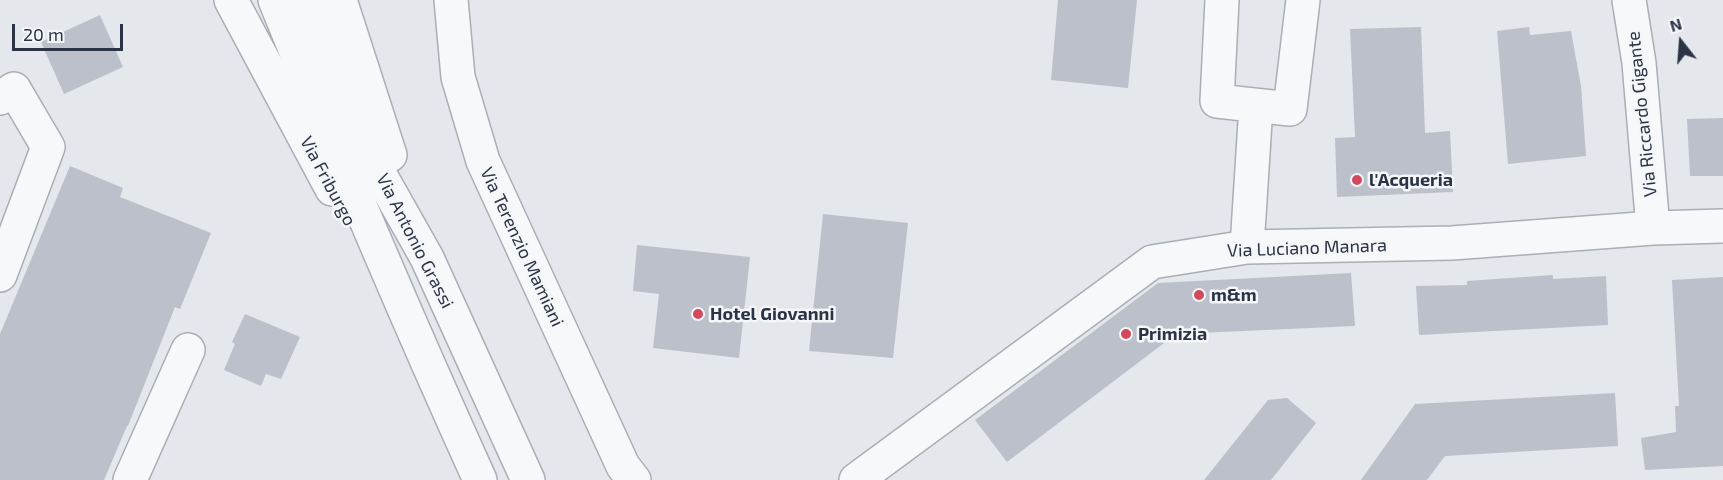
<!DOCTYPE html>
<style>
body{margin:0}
#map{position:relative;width:1723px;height:480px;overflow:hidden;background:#e4e7ec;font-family:"Exo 2",sans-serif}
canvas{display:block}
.north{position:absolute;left:1651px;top:12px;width:60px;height:60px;-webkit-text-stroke:4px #f4f6f9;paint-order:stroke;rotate:343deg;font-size:16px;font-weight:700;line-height:24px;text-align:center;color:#2b3445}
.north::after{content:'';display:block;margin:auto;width:21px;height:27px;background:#2b3445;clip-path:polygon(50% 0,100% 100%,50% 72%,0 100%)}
.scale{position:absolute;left:12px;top:24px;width:111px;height:27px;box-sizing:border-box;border:3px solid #2b3445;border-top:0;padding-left:8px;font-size:18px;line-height:21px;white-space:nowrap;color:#2b3445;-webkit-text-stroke:4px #f4f6f9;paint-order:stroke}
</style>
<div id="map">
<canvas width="1723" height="480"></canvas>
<div class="north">N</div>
<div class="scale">20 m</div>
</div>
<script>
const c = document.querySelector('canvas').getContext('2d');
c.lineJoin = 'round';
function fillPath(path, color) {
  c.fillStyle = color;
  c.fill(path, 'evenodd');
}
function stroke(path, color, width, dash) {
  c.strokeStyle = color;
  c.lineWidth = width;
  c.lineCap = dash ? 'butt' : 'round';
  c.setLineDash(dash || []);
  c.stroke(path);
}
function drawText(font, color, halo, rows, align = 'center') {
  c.font = font + ' "Exo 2",sans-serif';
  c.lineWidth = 5;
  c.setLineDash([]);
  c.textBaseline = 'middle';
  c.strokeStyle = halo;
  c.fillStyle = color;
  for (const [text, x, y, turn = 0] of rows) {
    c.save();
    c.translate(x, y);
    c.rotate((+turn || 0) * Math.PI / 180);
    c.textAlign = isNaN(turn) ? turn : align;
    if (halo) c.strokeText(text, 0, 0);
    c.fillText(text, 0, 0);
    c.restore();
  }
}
const building = new Path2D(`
 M1058 0H1137L1128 88 1051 80Z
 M100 15 123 67 64 94 41 42Z
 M1421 27 1425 133 1450 131 1453 192 1337 197 1335 138 1355 137 1350 29Z
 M1529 27 1530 35 1571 31 1581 86 1586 156 1508 164 1497 31Z
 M1723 118V176H1690L1687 119Z
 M70 166 123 188 120 197 211 233 180 309 175 307 128 426H127L104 480H0V334Z
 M823 214 908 223 893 358 809 351Z
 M637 245 750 257 739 358 653 348 659 294 633 291Z
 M1351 273 1355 326 1176 334 1007 462 975 420 1158 283Z
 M1553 275V279L1606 276 1608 325 1419 335 1416 286 1467 285V281Z
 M1723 277V466L1645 470 1641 438 1676 432 1675 406H1679L1672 280Z
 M245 314 300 337 281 379 266 374 261 386 224 370 235 344 232 342Z
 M1615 393 1618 446 1445 456 1427 480H1361L1415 404Z
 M1287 398 1316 423 1271 480H1204L1268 400Z`);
const minor = new Path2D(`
 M231 0 332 189
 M275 0C340 161 408 321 480 480
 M306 0 340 91 374 164 427 258 528 480
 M340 0 390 155
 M451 0 458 77 483 161 623 466 634 480
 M1222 0 1217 101 1290 109 1303 0
 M1629 0 1639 63 1653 228
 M0 98 14 89 48 147 0 275
 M1247 247 1256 106
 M130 480 188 350
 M856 480 1152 262 1247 247 1452 243 1653 228 1723 226`);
const markers = [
 [1357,180,6,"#d1495b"],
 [1199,295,6,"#d1495b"],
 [698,314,6,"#d1495b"],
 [1126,334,6,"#d1495b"]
];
const streetNames = [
 ["Via Riccardo Gigante",1642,114,-96],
 ["Via Friburgo",328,181,62],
 ["Via Antonio Grassi",415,241,63],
 ["Via Terenzio Mamiani",522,247,65],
 ["Via Luciano Manara",1307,248,-2]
];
const poiNames = [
 ["l'Acqueria",1369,180],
 ["m&m",1211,295],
 ["Hotel Giovanni",710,314],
 ["Primizia",1138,334]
];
fillPath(building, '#bbc0ca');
stroke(minor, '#a9aeb7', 36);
stroke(minor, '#f7f8fa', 33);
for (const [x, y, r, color] of markers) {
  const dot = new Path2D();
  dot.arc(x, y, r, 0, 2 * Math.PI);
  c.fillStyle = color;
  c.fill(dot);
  stroke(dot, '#f4f6f9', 2);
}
drawText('18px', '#2b3445', '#f4f6f9', streetNames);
drawText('bold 18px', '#2b3445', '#f4f6f9', poiNames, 'left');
</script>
